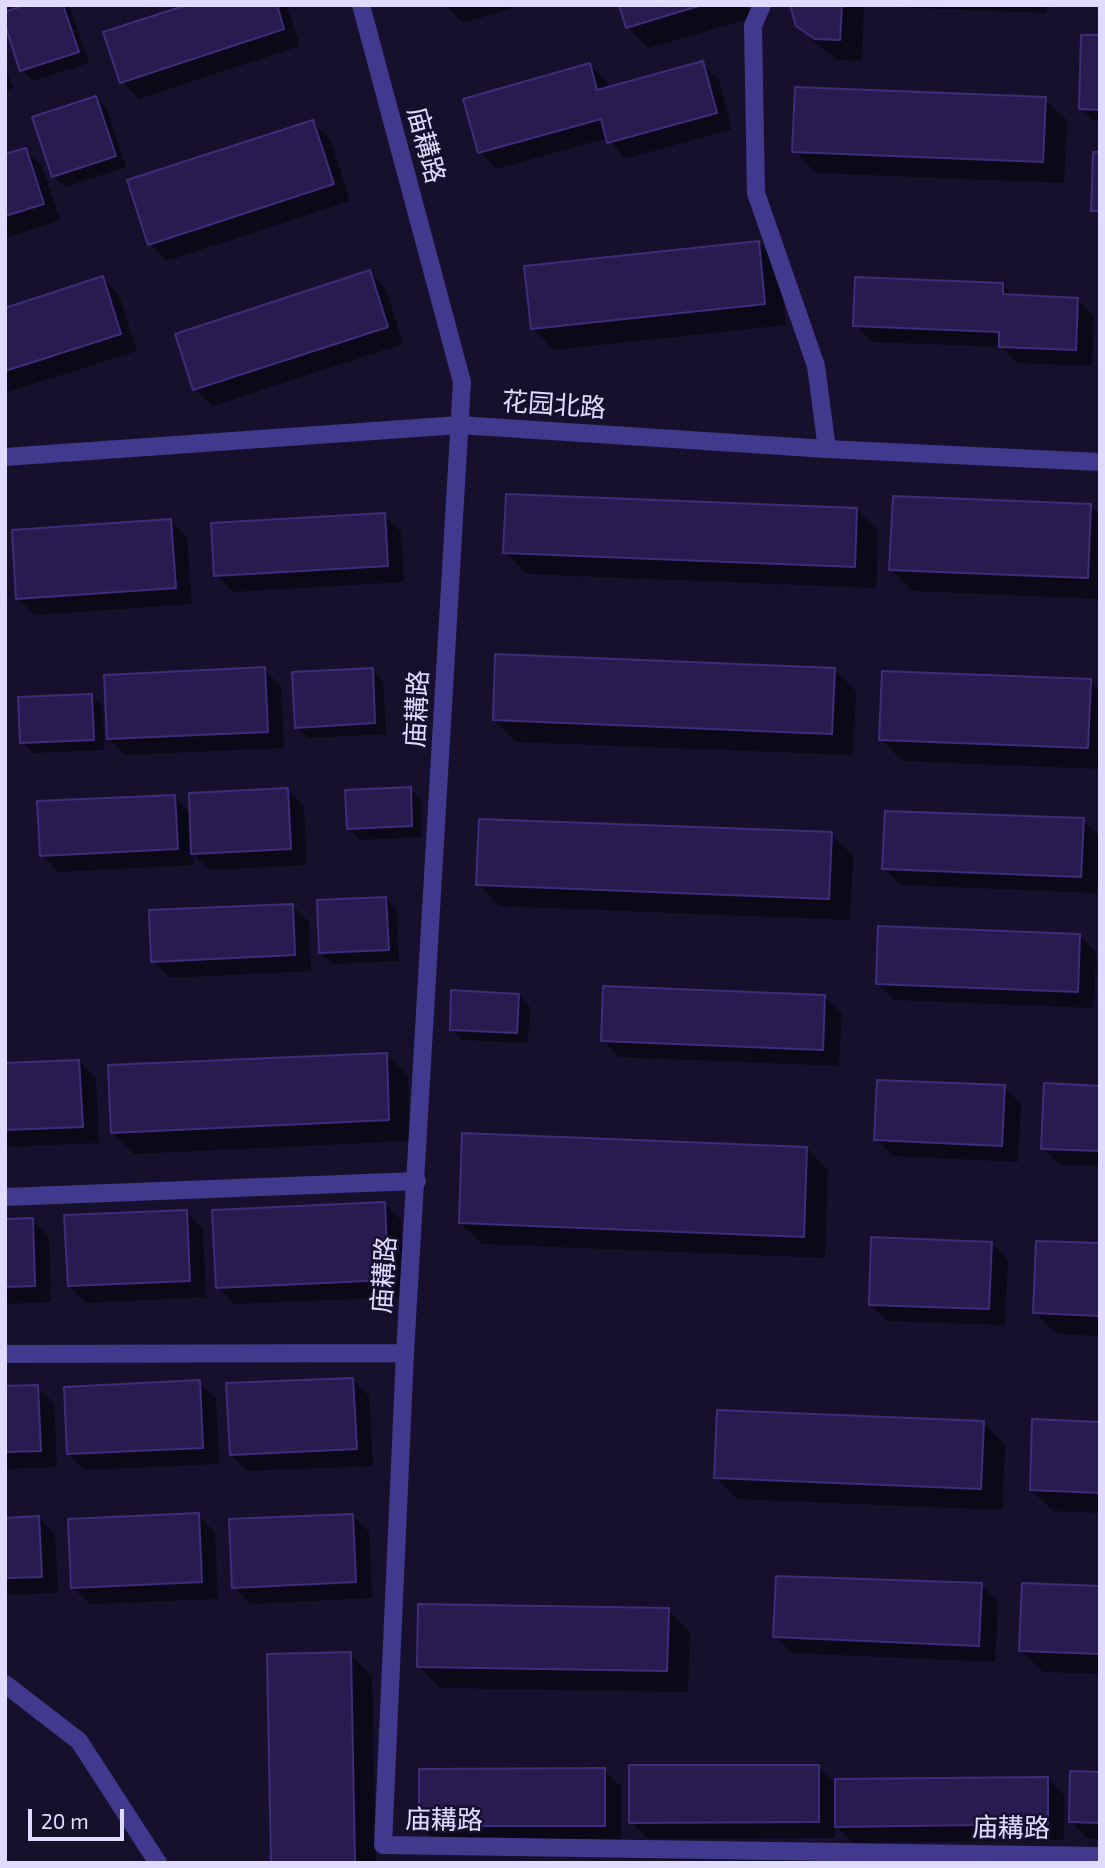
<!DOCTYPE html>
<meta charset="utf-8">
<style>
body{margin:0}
#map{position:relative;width:1105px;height:1868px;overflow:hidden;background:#16102d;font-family:"Exo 2",sans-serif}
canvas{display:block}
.frame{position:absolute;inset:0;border:7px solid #e1dbff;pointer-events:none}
.scale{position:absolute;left:28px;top:1809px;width:96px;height:32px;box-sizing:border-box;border:4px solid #e1dbff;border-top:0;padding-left:9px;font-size:21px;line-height:24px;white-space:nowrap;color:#e1dbff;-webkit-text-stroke:5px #16102d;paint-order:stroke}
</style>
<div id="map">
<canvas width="1105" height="1868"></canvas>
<div class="frame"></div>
<div class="scale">20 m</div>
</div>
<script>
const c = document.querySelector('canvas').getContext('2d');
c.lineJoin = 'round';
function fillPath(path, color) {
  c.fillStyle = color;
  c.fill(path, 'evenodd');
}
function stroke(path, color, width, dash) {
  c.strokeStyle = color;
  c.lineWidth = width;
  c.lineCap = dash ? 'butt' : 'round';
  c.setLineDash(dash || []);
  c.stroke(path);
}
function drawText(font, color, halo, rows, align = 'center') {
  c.font = font + ' "Exo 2","Noto Sans SC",sans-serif';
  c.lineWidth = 5;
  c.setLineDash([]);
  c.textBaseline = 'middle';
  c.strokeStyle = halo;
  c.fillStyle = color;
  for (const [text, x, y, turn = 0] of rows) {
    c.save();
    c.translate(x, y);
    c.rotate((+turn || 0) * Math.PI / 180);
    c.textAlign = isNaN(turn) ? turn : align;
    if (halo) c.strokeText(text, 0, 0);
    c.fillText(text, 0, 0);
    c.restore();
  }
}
const shadow = new Path2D(`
 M31 5H69L89 63 33 81 22 70Z
 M193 5H287L300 46 139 99 122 82Z
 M445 5H522L463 23Z
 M621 5H747L751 18 649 48 627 27Z
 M792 5H1047V13L864 6 862 61 838 60 820 47 797 25Z
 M1100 37V120H1092L1081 108Z
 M702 63 719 80 732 129 625 159 608 138 496 169 480 152 590 65 607 82 608 89Z
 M5 64 13 88 5 91Z
 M96 98 107 109 126 167 65 187 53 176Z
 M1045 99 1067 120 1064 183 816 173 794 151Z
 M313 122 330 139 350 201 166 261 150 244Z
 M25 150 42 166 60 220 5 238V156Z
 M759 243 780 265 786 325 554 350 533 328Z
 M369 272 386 289 403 344 212 406 195 389 177 335Z
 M102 278 119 295 137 351 5 393V310Z
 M1003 285 1015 297 1077 299 1094 316 1092 366 1017 363 1001 347 872 342 855 325Z
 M1091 506 1100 515V599L913 591 891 570Z
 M857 509 878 531 876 588 527 574 505 552Z
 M384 515 401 532 404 582 233 592 216 575Z
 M170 520 187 537 192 604 35 615 18 599Z
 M264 669 281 686 284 748 125 755 108 738Z
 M372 669 383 681 386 734 308 738 296 727Z
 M834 669 856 691 853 755 516 742 494 720Z
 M1090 681 1100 690V769L902 761 881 739Z
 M92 695 103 707 104 750 33 753 22 742Z
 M287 789 304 806 307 865 210 870 193 854 194 865 58 872 41 855 175 797 191 814Z
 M410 789 421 800 422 837 360 840 349 828Z
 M1083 820 1100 837 1097 893 901 885 884 869Z
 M831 834 853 856 850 920 499 906 478 884Z
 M386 899 397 910 399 961 332 964 321 953Z
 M292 905 309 922 311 971 170 978 153 961Z
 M1079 935 1096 952 1094 1008 894 1000 877 983Z
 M519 995 530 1007 528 1043 463 1040 451 1029Z
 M825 997 842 1014 839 1066 619 1057 603 1040Z
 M386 1054 408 1076 410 1141 134 1154 112 1132Z
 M79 1061 96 1078 99 1143 5 1147V1065Z
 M1004 1087 1021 1104 1018 1162 893 1156 876 1139Z
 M1100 1087V1166L1060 1165 1043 1148Z
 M807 1148 828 1170 825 1258 482 1244 460 1223Z
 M384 1204 401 1220 404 1297 234 1304 218 1287Z
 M186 1212 203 1229 206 1297 86 1303 69 1286Z
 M32 1220 49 1237 51 1302 5 1304V1221Z
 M991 1243 1008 1260 1005 1325 887 1321 871 1304Z
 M1100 1245V1336L1057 1334 1035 1313Z
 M353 1380 369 1396 373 1466 248 1471 231 1455Z
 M199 1382 216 1399 219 1464 85 1470 68 1454Z
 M37 1387 54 1403 57 1467 5 1469V1388Z
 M983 1423 1005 1444 1002 1510 737 1499 716 1477Z
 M1100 1424V1513L1053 1511 1031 1490Z
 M198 1515 215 1532 218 1599 90 1604 73 1588Z
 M353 1516 369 1532 372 1598 251 1604 234 1587Z
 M38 1518 55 1534 58 1593 5 1595V1519Z
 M981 1585 998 1602 995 1662 792 1653 775 1636Z
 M1100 1588V1674L1043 1672 1021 1650Z
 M668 1610 690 1632 688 1692 440 1688 419 1666Z
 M350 1654 372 1676 376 1863H273Z
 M818 1766 836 1785 1047 1778 1064 1795V1840L853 1843 835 1825V1838L648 1839 631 1822Z
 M604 1770 621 1787V1842H437L420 1826Z
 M1100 1774V1839H1088L1071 1822Z`);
const building = new Path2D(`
 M25 5H63L79 52 20 71 5 25V12Z
 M187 5H277L284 29 120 83 103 32Z
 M619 5H702L626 28Z
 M790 5H842L840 40 815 39 796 26Z
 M1081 35H1100V110L1079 109Z
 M703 61 717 113 607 143 601 119 478 153 463 99 590 63 597 90Z
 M795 87 1046 97 1043 162 792 152Z
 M96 96 116 156 52 177 32 117Z
 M313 120 334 184 148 245 127 180Z
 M26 148 44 204 5 216V154Z
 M1093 152H1100V211H1091Z
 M759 241 765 304 531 329 524 266Z
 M370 270 388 327 193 390 175 334Z
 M103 276 121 334 5 371V308Z
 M855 277 1003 283V294L1078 298 1076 350 999 347V332L853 326Z
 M506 494 857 508 855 567 503 553Z
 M893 496 1091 504 1088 578 889 570Z
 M385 513 388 566 214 576 211 523Z
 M171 519 176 588 16 599 12 530Z
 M495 654 835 668 832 734 493 720Z
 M265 667 268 732 107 739 104 675Z
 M373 668 375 723 295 728 292 672Z
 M882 671 1091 679 1088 748 879 740Z
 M92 694 94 740 20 743 18 697Z
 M411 787 412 826 347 829 345 790Z
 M288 788 291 849 191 854 189 793Z
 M175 795 178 849 40 856 37 801Z
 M885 811 1084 818 1081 877 882 869Z
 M479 819 832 832 829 899 476 885Z
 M386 897 389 950 319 953 317 900Z
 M293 904 295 955 151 962 149 910Z
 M878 926 1080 934 1078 992 876 984Z
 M603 986 825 995 823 1050 601 1041Z
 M451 990 519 994 517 1033 450 1030Z
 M387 1053 389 1120 111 1133 108 1065Z
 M79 1060 83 1127 5 1130V1063Z
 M877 1080 1005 1085 1002 1146 874 1140Z
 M1044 1083 1100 1086V1151L1041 1149Z
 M462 1133 807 1147 804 1237 459 1223Z
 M385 1202 388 1280 216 1288 212 1210Z
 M187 1210 190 1281 68 1286 64 1215Z
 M33 1218 35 1286 5 1287V1219Z
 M871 1237 992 1242 989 1309 869 1305Z
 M1036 1241 1100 1243V1316L1033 1313Z
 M353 1378 357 1449 230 1455 226 1383Z
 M200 1380 203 1448 67 1454 64 1387Z
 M38 1385 41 1451 5 1452V1386Z
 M717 1410 984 1421 981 1489 714 1478Z
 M1032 1419 1100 1422V1493L1030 1490Z
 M199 1513 202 1582 71 1588 68 1519Z
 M353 1514 356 1582 232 1588 229 1519Z
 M39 1516 42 1577 5 1578V1518Z
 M776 1576 982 1583 979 1646 773 1637Z
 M1022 1583 1100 1586V1654L1019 1651Z
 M418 1604 669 1608 667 1671 417 1667Z
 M351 1652 355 1863H271L267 1654Z
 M629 1765H819V1822L629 1823Z
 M605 1768V1826H419V1769Z
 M1070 1771 1100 1772V1823L1069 1822Z
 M1048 1777V1824L835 1827V1779Z`);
const minor = new Path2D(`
 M361 5 462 382 405 1353 383 1845 1100 1856
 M762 5 753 26 756 193 816 366 827 449
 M5 457 459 425 827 449 1100 462
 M5 1197 417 1181
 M5 1354 405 1353
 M5 1684 79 1741 158 1863`);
const streetNames = [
 ["庙耩路",426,145,75],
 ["花园北路",554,405,4],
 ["庙耩路",417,709,-87],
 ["庙耩路",384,1275,-86],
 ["庙耩路",444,1820,1],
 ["庙耩路",1011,1828,1]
];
fillPath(shadow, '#0007');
fillPath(building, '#281b4f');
stroke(building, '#402c7c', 2);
stroke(minor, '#40398e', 18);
drawText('26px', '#e1dbff', '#16102d', streetNames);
</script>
